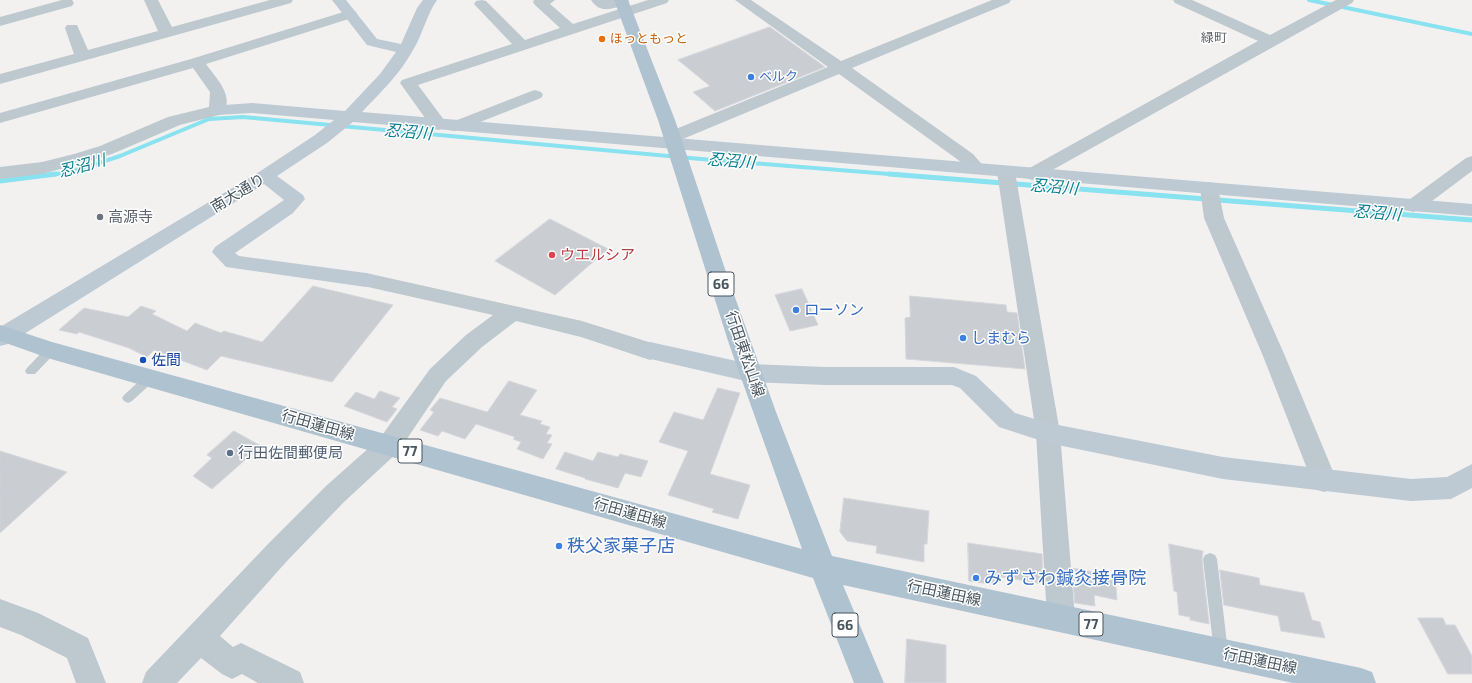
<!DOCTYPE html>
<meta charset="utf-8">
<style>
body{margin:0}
canvas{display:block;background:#f3f0f0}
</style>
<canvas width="1472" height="683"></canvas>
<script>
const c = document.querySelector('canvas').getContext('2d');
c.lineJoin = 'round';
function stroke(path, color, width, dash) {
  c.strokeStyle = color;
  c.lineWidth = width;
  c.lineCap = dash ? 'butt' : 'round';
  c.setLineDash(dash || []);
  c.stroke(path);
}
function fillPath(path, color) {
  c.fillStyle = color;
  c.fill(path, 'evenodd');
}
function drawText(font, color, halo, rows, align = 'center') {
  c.font = font + ' "Exo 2","Noto Sans JP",sans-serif';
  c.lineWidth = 3;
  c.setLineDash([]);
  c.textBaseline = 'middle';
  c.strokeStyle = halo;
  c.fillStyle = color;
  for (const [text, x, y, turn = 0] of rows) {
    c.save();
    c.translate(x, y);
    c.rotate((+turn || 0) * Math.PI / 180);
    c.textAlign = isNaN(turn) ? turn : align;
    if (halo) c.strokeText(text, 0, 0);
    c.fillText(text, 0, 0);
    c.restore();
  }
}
const streamFar1 = new Path2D(`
 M1309 0 1472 34
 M48 175 71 172 120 156 209 119 243 117 701 159 902 175`);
const stream = new Path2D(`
 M889 174 1472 220
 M0 181 56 174`);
const building = new Path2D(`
 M770 27 825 67 715 111 693 92 710 86 678 60Z
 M550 219 608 249 555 295 495 261Z
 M313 286 393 305 332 382 221 356 207 370 154 350 147 357 129 348 79 332 77 334 59 330 84 308 128 317 141 306 156 311 152 314 187 331 195 323 221 333 224 331 262 342Z
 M802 289 818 325 790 331 775 295Z
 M910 296 1006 305 1007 312 1017 313 1025 369 906 359 905 318 910 317Z
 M509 381 537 390 520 415 542 421 540 424 550 427 546 434 552 435 547 443 552 444 543 459 517 449 521 442 513 439 515 437 476 424 465 439 442 431 438 436 420 430 434 412 430 410 440 398 487 412Z
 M718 388 740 393 710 474 750 485 738 519 712 512 714 509 668 495 688 451 659 442 674 412 703 420Z
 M380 391 400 398 392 407 397 409 387 422 344 406 356 392 374 399Z
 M234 431 261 446 212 489 193 476 212 458 207 455Z
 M0 451 67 472 0 533Z
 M565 452 593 461 598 452 618 457 620 454 648 461 641 477 625 473 618 488 585 479V478L556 469Z
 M844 498 929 511 927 544H924V562L876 553 877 546 847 541 840 532Z
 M968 543 1042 554 1043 584 997 576V585L969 581Z
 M1169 544 1203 551 1202 559 1209 624 1190 620V617L1179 615 1177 592 1174 591Z
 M1072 568 1115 576 1117 600 1094 595 1095 606 1075 603Z
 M1220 570 1259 578 1260 585 1304 593 1312 620 1320 622 1325 638 1281 631 1278 616 1224 605Z
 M1418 618H1443L1446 625H1455L1472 656V674H1448Z
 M907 639 946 645V683H905Z`);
const lane = new Path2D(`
 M51 346 55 347 57 350 55 353 35 374H27L25 371 27 368 47 347Z
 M150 373 154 375 156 378 154 381 132 401 128 403 124 401 122 398 124 395 146 375Z
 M1210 553 1215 555 1217 559 1228 652 1226 657 1221 659 1216 657 1214 652 1203 559 1205 555Z`);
const street = new Path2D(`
 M62 0H72L74 3 72 6 0 26V17Z
 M144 0H158L172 27 270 0H293L291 3 0 84V74L74 54 65 28 67 25H77L88 50 158 31Z
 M482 0 486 1 525 40 560 28 535 5 533 2 534 0H555L550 4 573 24 648 0H669L667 3 418 85 447 124 529 92 535 90 541 92 543 95 541 98 460 130 454 131 448 130 446 127 439 130 433 129 400 83 402 80 512 44 474 4 476 1Z
 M591 0H628L629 1 627 4C613 8 601 15 591 0Z
 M735 0H751L841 61 992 0H1011L1009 3 852 68 973 154 986 169 983 173C972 176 968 170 961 162L839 74 678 141 672 142 666 141 663 137 666 133 828 67Z
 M1173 0H1192L1270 35 1336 0H1354L1352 3 1038 178 1032 180 1026 178 1023 174 1026 170 1258 41 1175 3Z
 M350 10 355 11 357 14 355 17 206 64C216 78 235 96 223 114L180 125 112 154 86 162 42 174 0 179V167L42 162 74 154 100 146 168 117 209 107 210 92 193 68 0 123V113L191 59Z
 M1472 156V171L1420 210 1413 212 1406 210 1404 206 1406 202 1466 158Z
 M1006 166 1012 168 1015 172 1060 433 1075 618 1071 628 1061 632 1051 628 1047 618 1036 433 997 172 1000 168Z
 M1209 182 1216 184 1218 188 1224 218 1285 356 1337 481 1333 489 1324 492 1315 489 1263 356 1204 218 1200 188 1202 184Z
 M366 273 582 321 658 345 661 351 658 357 650 360 581 337 516 321 482 347 446 381 398 452 344 502 287 561 220 636 233 647 241 643 300 672 304 683H258L242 674 232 679 222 674 201 658 177 683H142L146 672 269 543 326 486 380 438 430 369 466 335 493 315 359 285 356 280 359 275Z
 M0 599 38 613 88 638 106 683H76L67 658 21 635 0 627Z`);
const secondary = new Path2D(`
 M332 0H346L377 39 401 44 417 8 423 0H437C426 16 423 34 413 50 400 74 380 93 362 112L1472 204V216L353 122 327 143 277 176 303 195 305 199 293 213 235 253 239 256 366 273 373 275 376 280 373 285 366 287 226 267 212 252 215 247 284 200 264 184 8 344 0 346V327L259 172 315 135 334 120 252 113 217 115 211 114 209 110 211 106 252 103 345 111 380 74 396 52 367 45Z
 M650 342 750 364 825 367H954L976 376 1015 413 1048 423 1223 457 1411 479 1447 477 1472 464V488L1451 499 1411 501 1223 479 1048 443 999 427 960 388 952 385H825L750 382 642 357 639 351 642 345Z`);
const primary = new Path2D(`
 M614 0H628L675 120 727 275 776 412 832 556 1361 668 1372 672 1376 683H1293L843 585 884 683H854L813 578 51 359 0 341V325L52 342 802 549 729 344 658 120Z`);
const markers = [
 [602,39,4,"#e8710a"],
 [751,77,4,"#3f7fe0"],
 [100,217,4,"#6b7280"],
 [552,255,4,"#e0444e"],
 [796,310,4,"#3f7fe0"],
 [963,338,4,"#3f7fe0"],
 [143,360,4,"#1a4fb4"],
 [230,453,4,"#5c6f8a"],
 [559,546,4,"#3f7fe0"],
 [976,578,4,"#3f7fe0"]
];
const farNeighbourhoodnames = [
 ["緑町",1214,38]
];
const farFoodnames = [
 ["ほっともっと",610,39]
];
const farShopnames = [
 ["ベルク",759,77]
];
const shields = [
 [721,284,26],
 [410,451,24],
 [1091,624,24],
 [845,625,26]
];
const shieldNames = [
 ["66",721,284],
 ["77",410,451],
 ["77",1091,624],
 ["66",845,625]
];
const streetNames = [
 ["南大通り",238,193,-31],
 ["行田東松山線",745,354,71],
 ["行田蓮田線",318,425,16],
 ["行田蓮田線",630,513,16],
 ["行田蓮田線",944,593,12],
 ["行田蓮田線",1260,661,12]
];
const worshipNames = [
 ["高源寺",108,217]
];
const healthNames = [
 ["ウエルシア",560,255]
];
const shopNames = [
 ["ローソン",804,310],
 ["しまむら",971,338]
];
const transitNames = [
 ["佐間",151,360]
];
const serviceNames = [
 ["行田佐間郵便局",238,453]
];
const waterNames = [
 ["忍沼川",408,132,5],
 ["忍沼川",731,161,5],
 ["忍沼川",82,166,-15],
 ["忍沼川",1054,187,5],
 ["忍沼川",1377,213,5]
];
const nearShopnames = [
 ["秩父家菓子店",567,546],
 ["みずさわ鍼灸接骨院",984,578]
];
stroke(streamFar1, '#88e2f0', 4);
stroke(stream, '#88e2f0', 5);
fillPath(building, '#caced3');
stroke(building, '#d4d7dc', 1);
fillPath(lane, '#bdc9cf');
fillPath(street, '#bdc9cf');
fillPath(secondary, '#bdcad4');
fillPath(primary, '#afc2d0');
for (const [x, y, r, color] of markers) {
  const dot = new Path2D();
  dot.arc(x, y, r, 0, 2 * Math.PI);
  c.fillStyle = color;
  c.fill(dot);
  stroke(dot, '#fff', 1.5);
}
drawText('13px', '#5c6165', '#fff', farNeighbourhoodnames);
drawText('13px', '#c56008', '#fff', farFoodnames, 'left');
drawText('13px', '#366cbe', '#fff', farShopnames, 'left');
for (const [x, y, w] of shields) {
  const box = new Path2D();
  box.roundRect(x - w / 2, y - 12, w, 24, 3);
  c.fillStyle = '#fff';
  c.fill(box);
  stroke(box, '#47555e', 1);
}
drawText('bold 14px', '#47555e', null, shieldNames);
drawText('15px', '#47555e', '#fff', streetNames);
drawText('15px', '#5b616d', '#fff', worshipNames, 'left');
drawText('15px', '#be3a42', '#fff', healthNames, 'left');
drawText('15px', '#366cbe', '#fff', shopNames, 'left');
drawText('15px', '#164399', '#fff', transitNames, 'left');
drawText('15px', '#4e5e75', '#fff', serviceNames, 'left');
drawText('italic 16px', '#087f92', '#fff', waterNames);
drawText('18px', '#366cbe', '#fff', nearShopnames, 'left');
</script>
